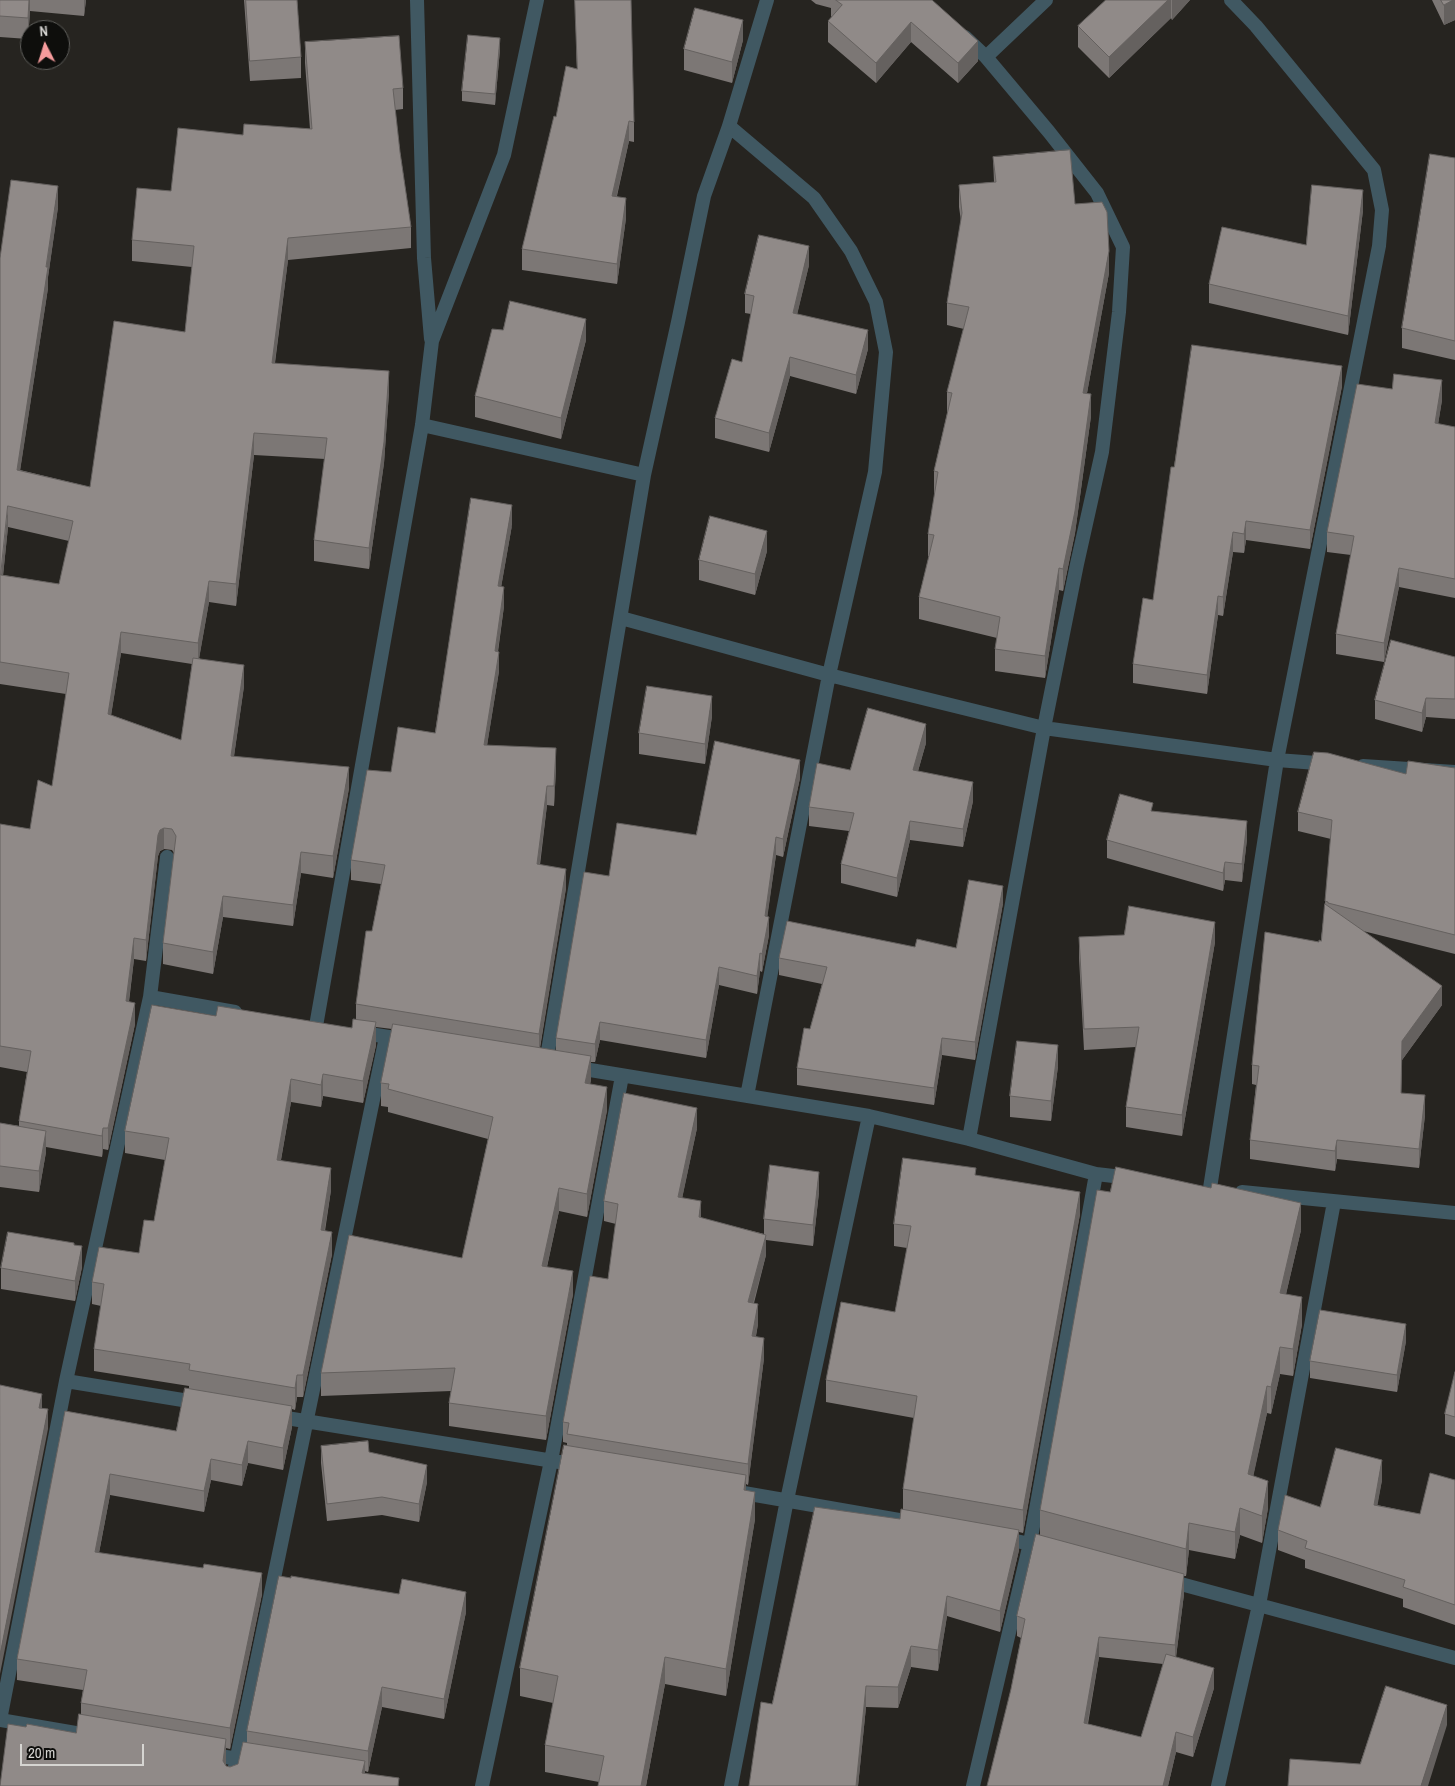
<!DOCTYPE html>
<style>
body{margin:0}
#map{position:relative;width:1455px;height:1786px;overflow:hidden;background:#262420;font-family:"Archivo Narrow",sans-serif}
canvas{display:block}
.north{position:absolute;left:20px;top:20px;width:50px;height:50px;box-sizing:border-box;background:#0e0e0c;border:1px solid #5e5e5b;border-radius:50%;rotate:355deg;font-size:14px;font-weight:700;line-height:20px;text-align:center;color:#d6d5d2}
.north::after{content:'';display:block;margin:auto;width:18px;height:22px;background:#f59b9c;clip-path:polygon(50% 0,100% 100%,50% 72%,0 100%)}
.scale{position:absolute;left:20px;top:1744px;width:124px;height:22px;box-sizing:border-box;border:2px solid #d6d5d2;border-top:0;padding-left:6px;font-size:15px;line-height:18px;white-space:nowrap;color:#d6d5d2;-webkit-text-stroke:4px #0e0e0c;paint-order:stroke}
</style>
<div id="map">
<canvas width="1455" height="1786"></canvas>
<div class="north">N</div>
<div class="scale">20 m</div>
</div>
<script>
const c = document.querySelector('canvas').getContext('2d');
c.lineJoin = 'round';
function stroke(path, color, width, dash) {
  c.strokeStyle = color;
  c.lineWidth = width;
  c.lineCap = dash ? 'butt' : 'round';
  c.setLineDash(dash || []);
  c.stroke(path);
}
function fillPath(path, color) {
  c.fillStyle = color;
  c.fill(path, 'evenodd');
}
const minor = new Path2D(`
 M417 0 424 258 431 339
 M965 37 986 57 1049 132 1097 193 1123 247 1119 312 1102 452 1077 564 1044 728 969 1139
 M986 57 1046 0
 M729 126 814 198 851 251 876 302 886 352 875 472 829 675 747 1096
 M422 425 644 475
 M621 618 829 675 1044 728 1277 760 1330 764
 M1363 766 1455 772
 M150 997 235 1012
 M316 1026 422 425 432 341 504 155 537 0
 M357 1032 408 1040
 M546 1063 644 475 678 322 704 196 729 126 767 0
 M572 1067 869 1116 969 1139 1096 1174 1131 1178
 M1210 1188 1277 760 1379 246 1382 210 1374 170 1256 26 1231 0
 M1242 1192 1455 1213
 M66 1381 201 1403
 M274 1416 578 1465
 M738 1492 899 1520
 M1001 1538 1051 1548
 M1166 1580 1455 1658
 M93 1736 0 1720 66 1381 150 997 167 857
 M208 1754 256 1762
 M231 1786 386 1037
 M482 1786 551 1461 622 1076
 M731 1786 787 1500 869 1116
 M973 1786 1030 1543 1096 1174
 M1218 1786 1259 1605 1334 1202`);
const wall = new Path2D(`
 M0 0H86L84 16 30 11 28 39 0 37Z
 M244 0H297L301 57V78L250 81Z
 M575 0 634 122V142L629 141 617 196 626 218 617 284 522 270V249L556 117 577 68Z
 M811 0H932L978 61 958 83 911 42 876 83 828 42V21L832 17 831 16V8L816 4Z
 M1106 0H1190L1172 20 1171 18 1109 78 1078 47V26Z
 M1432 0H1455V20L1444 25Z
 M743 40 732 83 684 70V49Z
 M305 42 403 88V109L395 110 400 152 411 227V248L288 260 275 363 389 392 384 463 369 569 314 561V540L325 459 254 455 236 606 209 602 199 658 244 686 234 756 349 788 333 878 301 873 293 926 223 917 213 974 163 964V943L174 853 172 850 164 849 160 851 158 856 146 961 134 959 129 1002 135 1024 108 1150 103 1149 102 1157 46 1147V1152L39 1192 0 1187V1123L19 1126V1121L27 1072 0 1067V824L30 829 52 786 66 694 0 684V258L58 207 48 277V288L20 470 90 487 185 332 192 267 132 261V240L171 191 243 135 310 129 305 63ZM8 527 69 541 59 584 3 575ZM121 653 192 664 181 740 111 715Z
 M500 49 495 105 462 101V91Z
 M993 157 1075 204 1109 273 1087 393 1091 416 1075 533 1063 591 1059 590 1045 678 995 671V649L997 638 919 619V597L929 556H928V534L935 493H934V471L947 414V392L964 329 947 325V303L961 221 959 207V185L994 182Z
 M1455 158V360L1402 348V328Z
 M1363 210 1348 335 1209 303V284L1306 245Z
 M809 265 797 314 868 349 856 394 790 376 769 452 715 438V418L742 362 751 314 745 313V294Z
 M503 330 586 340 561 439 475 417V396Z
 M1342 386 1310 549 1246 540 1244 553 1233 552 1223 616 1218 615 1207 694 1133 683V664L1153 600 1174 467Z
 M1392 389 1442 400 1438 424 1455 427V598L1399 587 1384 662 1336 654V634L1351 555 1327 552V532Z
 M512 525 501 587 504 606 498 652 499 671 487 745 556 768 554 806 547 805 540 865 566 888 540 1048 556 1051V1038L609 876 696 835 800 778 783 857 776 855 767 917 769 935 762 972 760 971 757 994 719 985 706 1058 600 1040 595 1062H591V1080L590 1084 607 1110 587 1217 559 1211 547 1267 573 1294 546 1440 449 1426V1403L451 1391 321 1396V1373L462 1258 488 1139 388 1112V1107L381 1106V1083L392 1029 376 1027V1045L363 1103 323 1096 321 1107 291 1102 281 1160 331 1190 325 1231 332 1254 303 1397H297L295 1410 292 1409V1427L283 1470 248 1463 242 1486 211 1480 204 1512 110 1495 99 1553 262 1594 230 1749 226 1748V1766L230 1767 238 1764 247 1742V1731L466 1612 444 1719 382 1707 368 1772 365 1771V1773L399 1786H0L26 1727 76 1733 81 1715V1703L83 1690 17 1680V1659L65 1411 176 1431 189 1389V1386L94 1371V1349L101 1306 92 1304V1282L139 1253 154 1221 165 1160 125 1153V1131L216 1016 352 1028 356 1019V1004L372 931 381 884 351 880V860L391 772 435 733Z
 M767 551 755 595 699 580V560Z
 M1455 657V719L1426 717 1422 732 1375 719V700Z
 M712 716 705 764 639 754V733Z
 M926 743 918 771 973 801 963 847 910 840 897 897 841 883V864L849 831 809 826V807L850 770Z
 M1455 768V954L1363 931 1442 1005 1402 1060 1401 1093 1425 1115 1419 1168 1337 1159 1335 1171 1250 1159V1140L1256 1085 1252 1084V1065L1319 942 1321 941 1325 904 1331 839 1298 831V812L1406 774Z
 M1153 811 1247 839 1242 882 1225 880 1223 891 1107 858V840Z
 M1003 903 975 1060 942 1055 934 1105 797 1085V1068L810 1029 822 984 779 975V958L915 947 956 948Z
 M1079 937 1215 942 1182 1136 1126 1127V1107L1136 1047 1084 1050 1079 958Z
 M1058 1066 1051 1121 1010 1117V1096Z
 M697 1128 682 1198 701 1218 764 1234V1219L819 1192 813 1246 766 1240V1255L754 1303 758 1324 756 1336 764 1358 748 1485 746 1484V1490L755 1519 726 1696 665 1684 646 1786H598L599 1782 545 1772V1745L553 1703 520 1696V1668L567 1445V1443L563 1442V1422L608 1279 616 1224 604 1221V1201Z
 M976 1175 1080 1214 1023 1533 1019 1532V1550L1000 1632 947 1616 938 1671 911 1667 898 1708 866 1707 858 1786H749L772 1704 900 1519 903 1509V1489L914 1418 826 1402V1380L895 1312 907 1248 894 1246V1224Z
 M1301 1230 1286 1294 1302 1324 1293 1376 1280 1374 1271 1414 1267 1413 1253 1476 1268 1508 1262 1543 1240 1535 1235 1559 1189 1550 1186 1576H1184V1594L1176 1657 1214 1688 1193 1757 1176 1752 1168 1786 1011 1689 1021 1638 1017 1636V1616L1040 1535V1510ZM1099 1657 1163 1664 1141 1737 1088 1724Z
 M74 1245 82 1267 75 1301 1 1289V1268Z
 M1406 1341 1397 1392 1310 1378V1361Z
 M1455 1372V1437L1445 1434V1414Z
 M321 1446 369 1452 427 1482 419 1522 382 1515 327 1521 321 1463Z
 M1382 1480 1377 1505 1420 1514 1455 1480V1625L1403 1607V1599L1305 1568V1560L1278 1550V1530L1320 1507Z`);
const shadedWall = new Path2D(`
 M29 0H30V11L28 39V18Z
 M84 0H86L84 16Z
 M1168 0H1171V18L1109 78V57Z
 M1172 0H1190L1172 20Z
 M1453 0H1455V20L1444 25V5Z
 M743 20V40L732 83V62Z
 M911 22V42L876 83V63Z
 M500 38V49L495 105V94Z
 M978 41V61L958 83V63Z
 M629 121V141L612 216V196Z
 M58 186V207L48 277V288L17 491V470Z
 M1363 190V210L1348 335V316Z
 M626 198V218L617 284V264Z
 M288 238V260L272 384V363Z
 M809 246V265L793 332V313Z
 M1109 251V273L1083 415V393Z
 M586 319V340L561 439V418Z
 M868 330V349L856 394V375Z
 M790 357V376L769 452V433Z
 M1342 366V386L1310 549V530Z
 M389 371V392L384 463 369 569V548Z
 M1442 380V400L1435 443V423Z
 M1091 394V416L1075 533 1063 591V569Z
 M254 433V455L236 606V584Z
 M512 505V525L498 605V586Z
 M8 506V527L1 596V575Z
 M1246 521V540L1244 553V534Z
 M767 531V551L755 595V574Z
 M1233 532V552L1223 616V597Z
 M1059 568V590L1045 678V656Z
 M1399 568V587L1384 662V643Z
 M209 581V602L198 665V643Z
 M504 587V606L495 671V651Z
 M1218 596V615L1207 694V675Z
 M121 632V653L108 735V714Z
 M499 652V671L484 765V745Z
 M244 665V686L231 777V756Z
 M712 696V716L705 764V744Z
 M1426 698V717L1422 732V713Z
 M926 724V743L913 789V770Z
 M556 748V768L554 806V786Z
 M800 760V778L783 857V839Z
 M349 767V788L333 878V856Z
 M973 782V801L963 847V829Z
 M547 786V805L537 884V864Z
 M910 821V840L897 897V878Z
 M1247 821V839L1242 882V864Z
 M164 828V849L160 851 158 856 146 961V940L158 835 160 830Z
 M776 837V855L765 934V916Z
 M301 852V873L293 926V905Z
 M1225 862V880L1223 891V873Z
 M566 869V888L539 1053V1034Z
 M1003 886V903L975 1060V1042Z
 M223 896V917L213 974V952Z
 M769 917V935L762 972V954Z
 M1215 922V942L1182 1136V1115Z
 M134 938V959L126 1023V1001Z
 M760 953V971L757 994V976Z
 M719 967V985L706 1058V1040Z
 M1442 986V1005L1402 1060 1401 1112 1402 1041Z
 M135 1003V1024L108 1150V1128Z
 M376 1022V1045L363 1103V1081Z
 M600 1022V1040L595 1062V1044Z
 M942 1038V1055L934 1105V1088Z
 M1058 1045V1066L1051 1121V1101Z
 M591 1056V1080L585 1106V1083Z
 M323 1074V1096L321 1107V1085Z
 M291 1079V1102L277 1182V1160Z
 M607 1087V1110L587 1217V1194Z
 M1425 1095V1115L1419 1168V1149Z
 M697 1108V1128L678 1218V1197Z
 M103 1128V1149L102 1157V1136Z
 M46 1131V1152L39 1192V1171Z
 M1337 1140V1159L1335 1171V1151Z
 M331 1168V1190L321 1252V1230Z
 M819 1172V1192L813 1246V1225Z
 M559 1188V1211L542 1289V1266Z
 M1080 1192V1214L1023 1533V1510Z
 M701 1201V1221L699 1217Z
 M1301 1203V1230L1280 1320V1293Z
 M332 1232V1254L303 1397V1375Z
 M766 1235V1255L748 1322V1302Z
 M82 1246V1267L75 1301V1281Z
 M573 1271V1294L546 1440V1416Z
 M1302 1297V1324L1293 1376V1349Z
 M758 1304V1324L752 1356V1336Z
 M1406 1324V1341L1397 1392V1375Z
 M764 1338V1358L748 1485V1464Z
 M1280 1347V1374L1271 1414V1387Z
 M297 1375V1397L295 1410V1388Z
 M1267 1386V1413L1248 1501V1474Z
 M42 1394V1413L39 1408Z
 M292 1406V1427L283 1470V1448Z
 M48 1409V1429L0 1674V1655Z
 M248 1441V1463L242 1486V1465Z
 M211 1459V1480L204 1512V1491Z
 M1382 1460V1480L1374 1525V1505Z
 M427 1465V1482L419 1522V1504Z
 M110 1474V1495L95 1573V1552Z
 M746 1475V1502L744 1490Z
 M1268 1481V1508L1262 1543V1516Z
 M755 1492V1519L726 1696V1669Z
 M1240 1508V1535L1235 1559V1532Z
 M1189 1523V1550L1186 1576V1549Z
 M1019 1530V1550L1000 1632V1611Z
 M262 1573V1594L230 1749V1728Z
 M1184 1574V1594L1175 1665V1645Z
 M466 1592V1612L444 1719V1699Z
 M947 1596V1616L938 1671V1650Z
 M1099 1637V1657L1084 1743V1723Z
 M911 1646V1667L898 1708V1687Z
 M665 1657V1684L646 1786H641Z
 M1214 1668V1688L1193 1757V1737Z
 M866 1686V1707L858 1786H856Z
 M382 1687V1707L368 1772V1751Z
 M1447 1705V1725L1428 1786H1421Z
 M1176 1732V1752L1168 1786H1163Z
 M226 1739V1766L223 1761Z
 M365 1761V1786L362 1773Z`);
const building = new Path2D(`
 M0 0H29L28 18 0 16Z
 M246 0H297L301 57 250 61Z
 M575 0H631L634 122 629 121 612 196 626 198 617 264 522 249 554 116 556 117 566 66 577 69Z
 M836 0H932L978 41 958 63 911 22 876 63 828 21 842 5Z
 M1106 0H1168L1109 57 1078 26Z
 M1441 0H1453L1444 5Z
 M695 8 743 20 732 62 684 49Z
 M468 35 500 38 495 94 462 91Z
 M399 36 403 88 393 89 400 152 411 227 288 238 272 363 389 371 384 442 369 548 314 540 327 438 254 433 236 584 209 581 198 643 121 632 108 714 181 740 193 658 244 665 231 756 349 767 333 856 301 852 293 905 223 896 213 952 163 943 176 836 172 829 164 828 160 830 158 835 146 940 134 938 126 1001 135 1003 108 1128H103L102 1136 19 1121 31 1051 0 1046V824L30 829 38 780 52 786 69 673 0 662V258L11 180 58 186 46 267H48L17 470 90 487 114 321 185 332 194 246 132 240 137 188 171 191 178 128 243 135 244 124 312 129 305 42ZM8 506 73 521 59 584 1 575Z
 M1070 150 1075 204 1102 202 1107 212 1109 251 1083 393 1091 394 1075 511 1063 569 1059 568 1045 656 995 649 1000 617 919 597 934 535 928 534 938 472 934 471 952 393 947 392 969 307 947 303 962 213 959 185 996 182 993 157Z
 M1430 154 1455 158V341L1402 328Z
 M1312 185 1363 190 1348 316 1209 284 1222 227 1306 245Z
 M759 235 809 246 793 313 868 330 856 375 790 357 769 433 715 418 732 359 742 362 754 296 745 294Z
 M510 301 586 319 561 418 475 396 492 329 503 330Z
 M1192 345 1342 366 1310 530 1246 521 1244 534 1233 532 1223 597 1218 596 1207 675 1133 664 1143 598 1153 600 1171 467H1174Z
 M1394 374 1442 380 1435 423 1455 427V579L1399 568 1384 643 1336 634 1354 536 1327 532 1357 384 1392 389Z
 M471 498 512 505 498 586 504 587 495 651 499 652 484 745 556 748 554 786H547L537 864 566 869 539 1034 356 1004 366 931H372L385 865 351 860 367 770 391 772 398 727 435 733Z
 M710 516 767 531 755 574 699 560Z
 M1391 640 1455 657V699L1426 698 1422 713 1375 700Z
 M647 686 712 696 705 744 639 733Z
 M868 708 926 724 913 770 973 782 963 829 910 821 897 878 841 864 854 813 809 807 817 763 850 770Z
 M715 741 800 760 783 839 776 837 765 916 769 917 762 954 760 953 757 976 719 967 706 1040 600 1022 595 1044 556 1038 584 872 609 876 617 823 696 835Z
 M1314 752 1328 753 1406 774 1408 761 1455 768V935L1328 903V902L1325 901 1332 820 1298 812Z
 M1120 794 1153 803 1151 811 1247 821 1242 864 1225 862 1223 873 1107 840Z
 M969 880 1003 886 975 1042 942 1038 934 1088 797 1068 804 1028 810 1029 827 967 779 958 787 921 915 947 917 939 956 948Z
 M1325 904 1442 986 1402 1041 1401 1093 1425 1095 1419 1149 1337 1140 1335 1151 1250 1140 1259 1066 1252 1065 1265 932 1319 942V940L1321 941Z
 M1129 906 1215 922 1182 1115 1126 1107 1139 1027 1084 1029 1079 937 1124 935Z
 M152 1005 216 1016 218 1006 352 1028 353 1019 376 1022 363 1081 323 1074 321 1085 291 1079 277 1160 331 1168 321 1230 332 1232 303 1375H297L295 1388 189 1370 190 1364 94 1349 104 1284 92 1282 99 1247 139 1253 144 1220 154 1221 169 1138 125 1131Z
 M393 1024 591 1056 585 1083 607 1087 587 1194 559 1188 542 1266 573 1271 546 1416 449 1403 455 1368 321 1373 349 1235 462 1258 493 1117 388 1089 389 1084 381 1083Z
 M1017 1041 1058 1045 1051 1101 1010 1096Z
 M624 1093 697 1108 678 1197 701 1201 699 1217 766 1235 748 1302 758 1304 752 1336 764 1338 748 1464 567 1434 569 1423 563 1422 590 1276 608 1279 618 1204 604 1201Z
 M0 1123 46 1131 39 1171 0 1166Z
 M903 1158 976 1168 975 1175 1080 1192 1023 1510 903 1489 917 1396 826 1380 841 1302 895 1312 911 1226 894 1224Z
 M770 1165 819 1172 813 1225 764 1219Z
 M1116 1167 1211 1188 1212 1183 1301 1203 1280 1293 1302 1297 1293 1349 1280 1347 1271 1387 1267 1386 1248 1474 1268 1481 1262 1516 1240 1508 1235 1532 1189 1523 1186 1549 1040 1510 1097 1190 1110 1192Z
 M8 1232 74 1243V1245L82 1246 75 1281 1 1268Z
 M1320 1310 1406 1324 1397 1375 1310 1361Z
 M1455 1372V1417L1445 1414Z
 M0 1385 42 1394 39 1408 48 1409 0 1655Z
 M185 1388 292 1406 283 1448 248 1441 242 1465 211 1459 204 1491 110 1474 95 1552 203 1568 204 1564 262 1573 230 1728 81 1703 87 1670 17 1659 65 1411 176 1431Z
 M368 1441 369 1452 427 1465 419 1504 382 1497 327 1504 321 1446Z
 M564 1445 746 1475 744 1490 755 1492 726 1669 665 1657 641 1786H598L604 1756 545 1745 558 1676 520 1668Z
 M1336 1448 1382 1460 1374 1505 1420 1514 1430 1473 1455 1480V1605L1403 1587 1405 1580 1305 1548 1307 1541 1278 1530 1285 1495 1320 1507Z
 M815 1507 900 1519 901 1509 1019 1530 1000 1611 947 1596 938 1650 911 1646 898 1687 866 1686 856 1786H749L761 1702 772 1704Z
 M1036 1534 1184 1574 1175 1645 1099 1637 1084 1723 1141 1737 1166 1654 1214 1668 1193 1737 1176 1732 1163 1786H987L1011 1689 1025 1619 1017 1616Z
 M279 1576 291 1578V1576L399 1594 402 1579 466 1592 444 1699 382 1687 368 1751 247 1731Z
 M1386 1686 1447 1705 1421 1786H1288L1290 1759 1360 1764Z
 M79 1714 226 1739 223 1761 226 1766 230 1767 238 1764 243 1742 365 1761 362 1773 399 1778 398 1786H0L8 1724 26 1727 27 1724 76 1733Z`);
stroke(minor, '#405862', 14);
fillPath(wall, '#7c7775');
fillPath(shadedWall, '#65615f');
fillPath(building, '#908a88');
stroke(building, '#65615f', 1);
</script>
